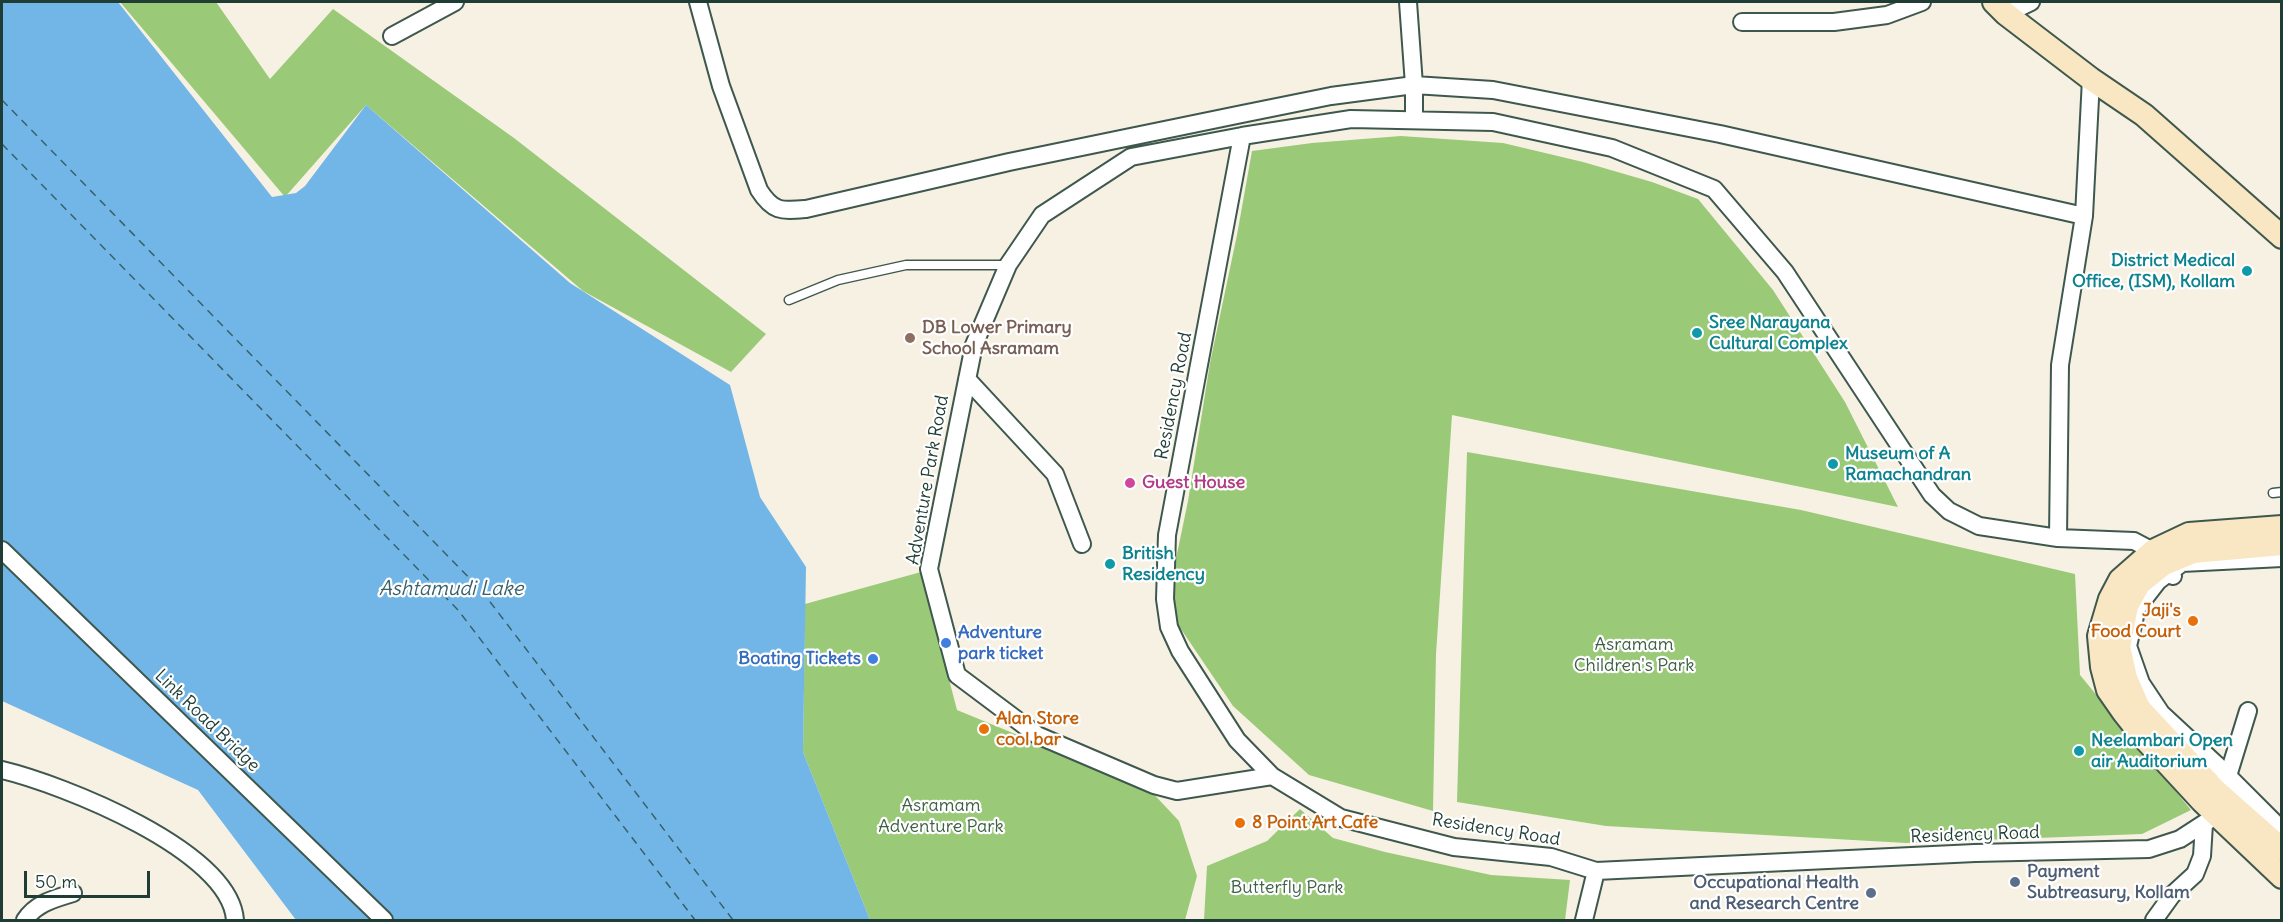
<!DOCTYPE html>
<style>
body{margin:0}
#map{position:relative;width:2283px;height:922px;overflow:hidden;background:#f7f1e3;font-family:Delius,sans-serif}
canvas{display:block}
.frame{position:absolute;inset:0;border:3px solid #1f3d34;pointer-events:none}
.scale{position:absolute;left:24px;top:871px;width:126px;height:27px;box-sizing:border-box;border:3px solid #1f3d34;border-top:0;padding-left:8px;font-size:18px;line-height:21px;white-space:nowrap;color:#1f3d34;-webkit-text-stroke:4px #fff;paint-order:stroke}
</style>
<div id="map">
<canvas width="2283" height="922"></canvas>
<div class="frame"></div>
<div class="scale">50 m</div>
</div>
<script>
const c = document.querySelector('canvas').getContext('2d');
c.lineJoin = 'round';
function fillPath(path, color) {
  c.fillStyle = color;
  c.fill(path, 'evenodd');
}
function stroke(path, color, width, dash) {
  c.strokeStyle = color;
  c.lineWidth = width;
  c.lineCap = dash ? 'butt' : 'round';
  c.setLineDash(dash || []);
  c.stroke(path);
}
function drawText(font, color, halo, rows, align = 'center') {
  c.font = font + ' Delius,sans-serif';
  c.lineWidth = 4.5;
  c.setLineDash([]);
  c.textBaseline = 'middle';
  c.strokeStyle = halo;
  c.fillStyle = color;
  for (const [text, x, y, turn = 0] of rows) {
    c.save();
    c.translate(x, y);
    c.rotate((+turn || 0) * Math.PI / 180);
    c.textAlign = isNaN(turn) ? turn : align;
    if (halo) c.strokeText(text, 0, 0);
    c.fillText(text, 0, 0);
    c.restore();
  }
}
const green = new Path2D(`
 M120 2H216L270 79 333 9 514 138 766 334 731 372 583 291 366 105 285 197Z
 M1401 136 1503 143 1583 162 1652 182 1698 199 1773 290 1845 402 1898 507 1452 415 1436 654 1433 811 1309 775 1233 706 1166 607 1188 501 1210 363 1237 235 1252 151 1312 143Z
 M1467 452 1801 510 2075 574 2080 675 2191 810 2142 834 1906 843 1606 826 1457 802Z
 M921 572 957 710 1149 789 1179 821 1197 876 1185 920H870L803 752 805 604Z
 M1300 809 1333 838 1385 852 1491 875 1570 880 1565 920H1204L1207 866 1267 841Z`);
const water = new Path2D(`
 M2 2H118L272 197 296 193 305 186 366 105 570 283 730 385 760 497 806 567 803 752 870 920H296L198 790 2 701Z`);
const ferry = new Path2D(`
 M2 100 481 590 733 920
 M2 144 458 610 695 920`);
const lane = new Path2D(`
 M789 300 838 280 906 265H1008
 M2273 493 2282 492`);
const street = new Path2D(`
 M698 2 721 86 759 190C773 212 781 211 806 209L1009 162 1242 114 1331 96 1414 85 1493 90 1720 134 2084 216
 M1408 2 1414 85V120
 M2006 14 2031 2
 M1742 22H1834L1887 15 1922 2
 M392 36 455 2
 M1242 136 1167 535 1165 599 1169 627 1180 651 1237 740 1272 776 1341 818 1454 847 1551 857 1596 871 1975 853 2149 849 2180 839 2217 815
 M967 379 1055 474 1082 544
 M2058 538 2060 365 2084 216 2091 79
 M2 550 384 920
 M2282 558 2182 563 2158 581 2137 608 2128 646 2141 683 2161 713 2216 764 2282 830
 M2 770C61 784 230 850 235 920
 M1272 776 1177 791 1154 785 1037 735 957 675 929 569 974 345 1008 265 1042 215 1131 157 1242 136 1351 119 1493 122 1612 148 1714 189 1785 272 1932 495 1949 511 1979 526 2058 538 2134 541 2153 551 2173 576
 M2222 782 2228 776 2248 711
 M25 920C36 903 54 899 73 893
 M1584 920 1596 871
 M2154 920 2172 895 2195 874 2202 856 2204 824`);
const secondary = new Path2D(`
 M1994 2 2006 14 2091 79 2144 115 2282 237
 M2282 527 2189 534 2153 551 2120 580 2110 599 2099 636 2102 667 2108 690 2124 713 2143 737 2202 801 2282 877
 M2282 544 2193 552 2164 564 2139 584 2127 606 2119 647 2126 678 2139 708 2215 790 2282 849`);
const markers = [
 [2247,271,6,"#0f9aa8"],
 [1697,333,6,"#0f9aa8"],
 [910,338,6,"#8d6e63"],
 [1833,464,6,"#0f9aa8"],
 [1130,483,6,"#d1479c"],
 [1110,564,6,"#0f9aa8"],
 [2193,621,6,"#e8710a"],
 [946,643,6,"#3f7fe0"],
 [873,659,6,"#3f7fe0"],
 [984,729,6,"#e8710a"],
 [2079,751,6,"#0f9aa8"],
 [1240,823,6,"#e8710a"],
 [2015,882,6,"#5c6f8a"],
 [1871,893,6,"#5c6f8a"]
];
const cultureNames = [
 ["District Medical",2235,261,"right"],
 ["Office, (ISM), Kollam",2235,282,"right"],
 ["Sree Narayana",1709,323],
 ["Cultural Complex",1709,344],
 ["Museum of A",1845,454],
 ["Ramachandran",1845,475],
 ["British",1122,554],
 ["Residency",1122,575],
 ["Neelambari Open",2091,741],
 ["air Auditorium",2091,762]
];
const educationNames = [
 ["DB Lower Primary",922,328],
 ["School Asramam",922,349]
];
const streetNames = [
 ["Residency Road",1174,396,-79],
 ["Adventure Park Road",928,480,-80],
 ["Link Road Bridge",207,721,44],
 ["Residency Road",1496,830,9],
 ["Residency Road",1975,835,-2]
];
const hotelNames = [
 ["Guest House",1142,483]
];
const foodNames = [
 ["Jaji's",2181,611,"right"],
 ["Food Court",2181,632,"right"],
 ["Alan Store",996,719],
 ["cool bar",996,740],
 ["8 Point Art Cafe",1252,823]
];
const shopNames = [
 ["Adventure",958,633],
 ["park ticket",958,654],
 ["Boating Tickets",861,659,"right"]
];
const parkNames = [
 ["Asramam",1634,645],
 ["Children's Park",1634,666],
 ["Asramam",941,806],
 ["Adventure Park",941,827],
 ["Butterfly Park",1287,888]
];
const serviceNames = [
 ["Payment",2027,872],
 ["Subtreasury, Kollam",2027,893],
 ["Occupational Health",1859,883,"right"],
 ["and Research Centre",1859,904,"right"]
];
const waterNames = [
 ["Ashtamudi Lake",451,589]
];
fillPath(green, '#9ac978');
fillPath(water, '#72b6e8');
stroke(ferry, '#38616a', 1.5, [8, 6]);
stroke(lane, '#3f584e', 11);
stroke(street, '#3f584e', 20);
stroke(secondary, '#3f584e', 26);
stroke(lane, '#fff', 8);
stroke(street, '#fff', 16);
stroke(secondary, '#f9e7c3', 22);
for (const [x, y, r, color] of markers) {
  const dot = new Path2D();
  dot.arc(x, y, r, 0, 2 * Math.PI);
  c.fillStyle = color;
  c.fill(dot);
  stroke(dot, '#fff', 2);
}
drawText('bold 18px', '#0d838f', '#fff', cultureNames, 'left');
drawText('bold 18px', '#785e54', '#fff', educationNames, 'left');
drawText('18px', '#1f3d34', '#fff', streetNames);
drawText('bold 18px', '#b23c85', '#fff', hotelNames, 'left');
drawText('bold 18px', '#c56008', '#fff', foodNames, 'left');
drawText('bold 18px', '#366cbe', '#fff', shopNames, 'left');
drawText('18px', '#3e6045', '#fff', parkNames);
drawText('bold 18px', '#4e5e75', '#fff', serviceNames, 'left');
drawText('italic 20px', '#38616a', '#fff', waterNames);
</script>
